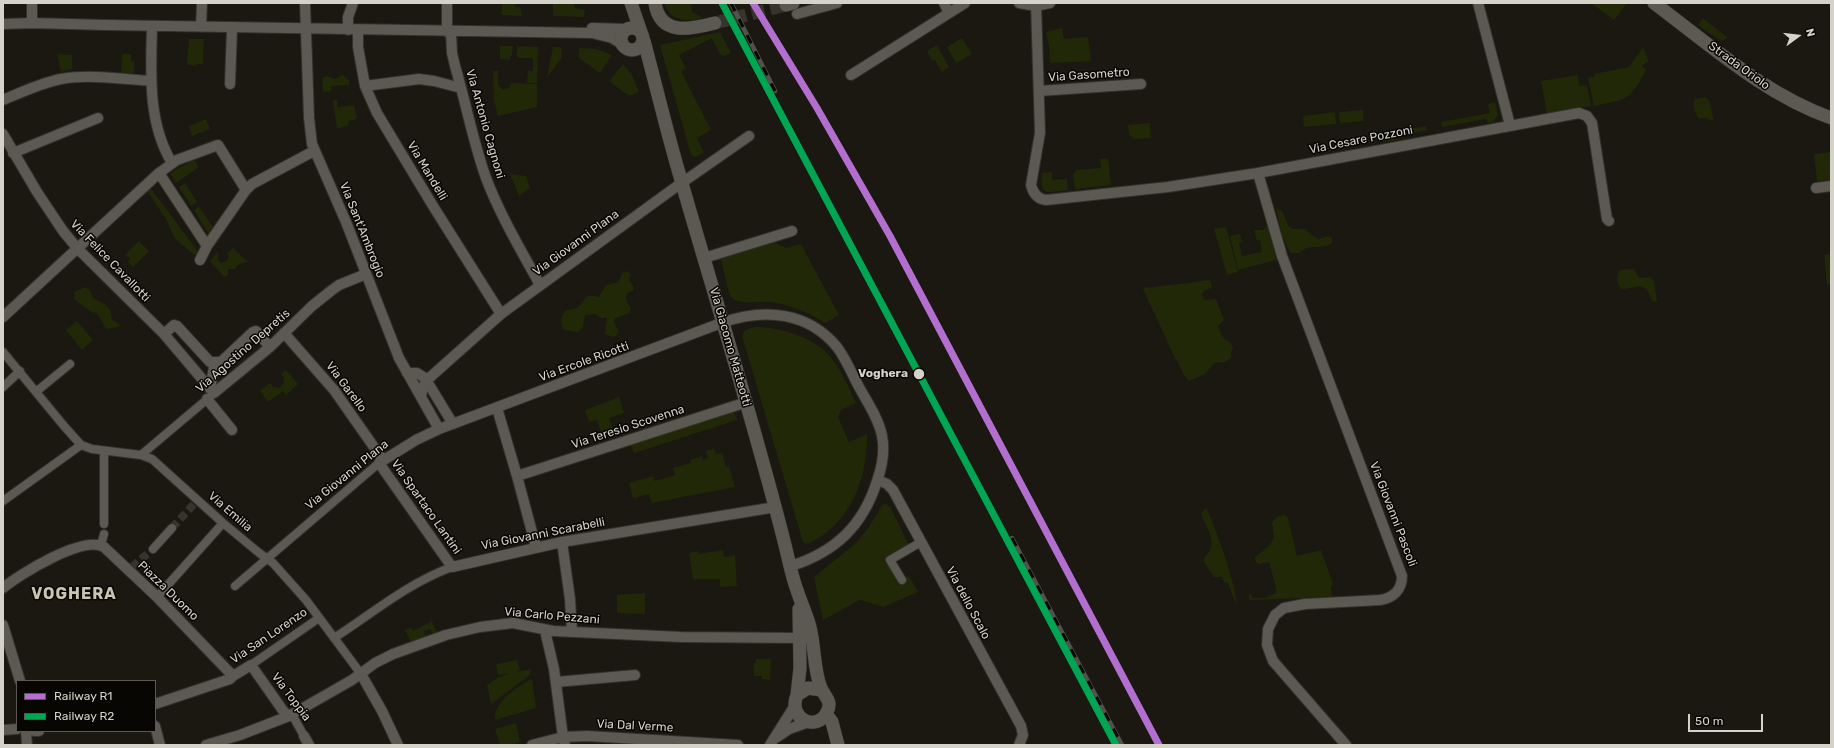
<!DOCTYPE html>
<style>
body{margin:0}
#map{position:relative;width:1834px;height:748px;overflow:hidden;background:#1a1811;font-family:Rubik,sans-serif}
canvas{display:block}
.frame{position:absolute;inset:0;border:4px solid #d5d2c9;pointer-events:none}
.legend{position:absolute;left:16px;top:680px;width:140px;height:52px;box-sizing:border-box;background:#070602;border:1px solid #595852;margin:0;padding:5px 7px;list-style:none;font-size:12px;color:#d5d2c9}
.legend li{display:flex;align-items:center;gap:8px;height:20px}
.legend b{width:20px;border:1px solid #595852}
.north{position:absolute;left:1778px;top:16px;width:40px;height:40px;-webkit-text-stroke:3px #070602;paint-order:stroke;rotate:75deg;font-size:11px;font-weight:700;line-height:16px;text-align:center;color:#d5d2c9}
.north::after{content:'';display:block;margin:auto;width:14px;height:18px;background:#d5d2c9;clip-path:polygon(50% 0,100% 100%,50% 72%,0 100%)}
.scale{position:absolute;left:1688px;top:714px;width:75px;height:18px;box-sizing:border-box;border:2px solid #d5d2c9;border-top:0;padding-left:5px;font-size:12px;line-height:14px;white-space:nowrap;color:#d5d2c9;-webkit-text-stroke:3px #070602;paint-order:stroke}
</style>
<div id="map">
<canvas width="1834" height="748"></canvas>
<div class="frame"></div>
<ul class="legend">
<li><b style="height:5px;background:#b36fd0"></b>Railway R1</li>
<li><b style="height:5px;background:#00a651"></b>Railway R2</li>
</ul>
<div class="north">N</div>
<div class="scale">50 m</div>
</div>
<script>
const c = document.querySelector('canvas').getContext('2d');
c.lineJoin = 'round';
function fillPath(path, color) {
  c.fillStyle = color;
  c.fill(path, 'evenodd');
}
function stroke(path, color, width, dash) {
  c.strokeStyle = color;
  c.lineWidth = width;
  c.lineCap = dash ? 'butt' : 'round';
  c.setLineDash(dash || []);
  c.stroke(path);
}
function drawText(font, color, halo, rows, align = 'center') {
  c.font = font + ' Rubik,sans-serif';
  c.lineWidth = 3;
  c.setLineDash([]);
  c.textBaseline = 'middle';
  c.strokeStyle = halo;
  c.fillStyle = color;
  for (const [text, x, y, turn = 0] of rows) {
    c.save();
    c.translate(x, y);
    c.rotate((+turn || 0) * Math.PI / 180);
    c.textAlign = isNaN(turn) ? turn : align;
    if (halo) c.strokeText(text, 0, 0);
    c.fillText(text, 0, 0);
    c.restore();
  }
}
const green = new Path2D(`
 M502 3H515V7H520L522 16 502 15Z
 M553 3H574V8L585 10 584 17 553 16Z
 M664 3H691L692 12 703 18C686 22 671 22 664 3Z
 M1591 3H1627L1614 20Z
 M1703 18 1728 38 1721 41 1698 25Z
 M1062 28 1064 39 1088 37 1091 61 1050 63 1049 46 1046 32Z
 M720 32 731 53 723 56 720 54 712 38 679 55 686 68 681 71 711 130 697 138 704 153 695 157 691 155 660 45Z
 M962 38 972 54 956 63 947 47Z
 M189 39H204L203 64H197L196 66 189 65 187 63Z
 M937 45 949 67 942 72 935 60 932 61 927 51Z
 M500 46H513L512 56H510V60L500 59Z
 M517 46 538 47 537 83H527L528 71H533V58H519L517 56Z
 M553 47H561L562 58 547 77Z
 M1643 47 1649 62 1645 63 1642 66 1646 70C1630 101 1627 99 1594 106L1588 78 1594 77V74L1629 67Z
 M579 48 596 49 612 55 600 73 579 58Z
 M57 54 72 55V69L61 72Z
 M122 54H131V61L134 62V73H121Z
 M623 64 632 75 639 92 629 96 609 81Z
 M493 71H498V85L503 90 509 88 511 83 537 84V107L498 116 494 101Z
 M342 75 349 80V85L331 86V91L323 92 322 78 328 76 335 79Z
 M1578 75 1579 86 1587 85 1591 106 1547 114 1541 81Z
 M1706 97 1709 101 1714 121 1706 118 1699 119C1695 114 1692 105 1695 99Z
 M333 100H337L338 107 354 105 357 119 348 121 349 125 337 129Z
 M1495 102 1498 115 1493 122 1488 123 1486 119 1442 127 1441 122 1490 113 1488 104Z
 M1363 110 1364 121 1340 123 1339 112Z
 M1335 112 1336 124 1304 127 1303 116Z
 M206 119 210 129 192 136 189 126Z
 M1150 123 1151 138 1133 139 1129 134 1128 125Z
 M1426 126 1427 130 1398 136 1396 140 1383 142 1382 137 1385 133Z
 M1831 152V180L1817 181 1814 154Z
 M1108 158 1111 185 1075 189 1073 175 1076 170 1101 168 1100 159Z
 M192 161H195L199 167 176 183 170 173Z
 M1052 172V180L1067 179 1068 190C1048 192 1039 198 1042 173Z
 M510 174 526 176 530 188 519 196Z
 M185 183 197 202 191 206 179 187Z
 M149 186 200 254 198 258 175 239 166 219 146 189Z
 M199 206 213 227 208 233 194 210Z
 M1276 208 1282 211 1288 225 1292 229H1305L1310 234 1319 239 1329 236 1332 238V243C1324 250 1307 243 1300 253H1290L1282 234Z
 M1267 226 1277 260 1238 270 1230 236 1240 234 1242 242 1239 243 1242 256 1262 252 1260 240 1257 241 1254 230H1264L1265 227Z
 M1226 227 1238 272 1227 275 1214 229Z
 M770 240 786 248 801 244 839 315 825 323C809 313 789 304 770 302 759 301 748 304 738 301 733 300 731 297 729 293L720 256Z
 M139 241 149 251 133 267 128 262 130 259 125 255Z
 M233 248 248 262 239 264 235 269H228V275L224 277 210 261 217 252H218V260L222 263 226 262 229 256 227 253Z
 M1831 254V284L1827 285 1824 255Z
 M1634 269 1639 278 1650 277 1654 281 1657 302 1652 301C1644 277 1637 290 1621 289 1617 284 1615 276 1620 270Z
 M627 271 631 274 629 279 634 288 633 291 628 292C624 299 627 302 631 308L629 313 614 319 615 325 619 331 616 336 613 337 605 334 607 318H601L595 314 585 315 583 327 578 332 564 330C560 324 560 316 565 311 569 309 575 310 578 307 588 299 582 293 599 297L606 285 618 282 622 273Z
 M1208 280 1211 281 1212 288 1205 290 1202 294 1204 300 1216 299 1224 320 1218 326 1223 338C1228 342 1231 340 1233 348L1231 352V358L1225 362 1214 363 1205 374 1189 381C1182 375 1181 366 1175 358L1143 289 1145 287C1153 289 1161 285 1170 285 1182 284 1195 282 1208 280Z
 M85 287 90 290 93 298 106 305 110 310 112 319 120 325 118 327 106 329 98 314 90 311 75 300 74 292Z
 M77 321 93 340 82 350 66 330Z
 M755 327C778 327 809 336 826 352 840 366 848 386 856 403L841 410 838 417 849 442 867 434C868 479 850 525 807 544L803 542 742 336 745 330Z
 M286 370 298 384 286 395 283 391 268 402 260 391 270 383 273 387 279 388 284 383V378L281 374Z
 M619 397 624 413 609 418 613 431 602 435 597 420 589 422 585 410Z
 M734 411 737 420 634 453 630 444Z
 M714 448 716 454 722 453 726 467H729L735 487 652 503 649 494 633 498 629 483 653 476 655 481 675 475 673 468 691 463 690 460 702 456 703 460 708 458 706 451Z
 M886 504 890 507 910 547 888 559 900 580 909 576 918 592 883 607 860 600 823 620 814 577 856 543 869 527 882 505Z
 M1206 508C1213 520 1239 592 1236 604L1228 583 1224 582 1222 577H1214L1204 562C1204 555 1210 553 1211 547 1214 536 1204 524 1201 513Z
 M1285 515 1288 518 1297 556 1321 550 1333 584 1331 587 1332 597 1249 600V592L1253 598H1264L1276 593V588L1269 562 1258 564 1254 558 1270 545 1274 537 1272 522 1277 517Z
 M723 550 724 557 735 555 737 586 720 587V579H693L689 553 698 551 699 554Z
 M645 593V614L617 613V595Z
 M432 621 437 633 433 634 430 629 424 631 426 637 411 642 405 630 411 628 413 631Z
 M756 659H771L770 680 762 679V676H754V663H756Z
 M517 660 520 670 516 672 531 669 530 675 491 704 487 685 497 678 510 673 498 675 496 664Z
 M532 679 536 708 495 720C492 703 519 685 532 679Z
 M516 723 520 742 510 745H500L495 729Z`);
const pedestrianTunnel = new Path2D(`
 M172 528 194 504
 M132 567 153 549`);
const tertiaryTunnel = new Path2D(`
 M715 23 786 5`);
const pedestrian = new Path2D(`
 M3 352 64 426 81 445 92 449 141 455 152 459 223 523 258 552 273 563 306 600 361 674
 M3 387 20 371
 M37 391 70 364
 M141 455 211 396
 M3 501 81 445
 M104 524V451
 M101 545 104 534
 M153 549 172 528
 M902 580 890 560 921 542
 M235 586 379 463
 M157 597 223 523
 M334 638C373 613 408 583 452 567
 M251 665 319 618
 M289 716 294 718 304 736`);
const minor = new Path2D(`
 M32 3V23
 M305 3 309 118 312 144 346 222 399 358 439 429
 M447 3V32
 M944 3 949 13
 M1019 3 1036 6 1050 3
 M1036 3 1040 133 1031 185C1033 193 1037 199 1046 200L1168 187 1258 173 1579 113 1587 116 1592 123 1607 219 1609 221
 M1478 3 1510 125
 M797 14 837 3
 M3 24 32 23 106 25 592 33 612 38 622 44
 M152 26C151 71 147 122 172 163
 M201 27 202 3
 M592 28 626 29
 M348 30V17L353 3
 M358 30V47L365 86 377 113 433 206 501 314
 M451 32 452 53 455 66C466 103 473 142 486 178 500 215 521 250 540 285
 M851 75 965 3
 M230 84 232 28
 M365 86 419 79 434 81 461 88
 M1039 91 1141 84
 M3 100C22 92 41 83 61 79 90 74 122 79 151 81
 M3 134 37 192 63 231 77 248 164 334 214 393 270 347 312 306 332 290 339 285 366 274
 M218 145 246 190 207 246 159 173 177 160Z
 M13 153 98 118
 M1258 173 1282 256 1402 576C1402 590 1393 598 1380 600L1305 604 1284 608 1275 615 1268 629 1267 645 1273 661 1346 745
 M1816 188 1831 186
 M246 190 252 184 314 151
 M704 258 792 231
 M200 260 207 246
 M3 317 159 173
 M284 333 334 390 383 460
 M164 334 174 325 177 326 210 362H221L253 332 256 331 270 347
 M407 373H417L425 378 453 424
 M210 389 215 362
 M421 396 423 387 427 380 501 314 673 189 749 136
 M207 399 232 430
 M497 408 517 476 536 547
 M517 476 747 402
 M878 480 887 484 893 490 1021 726 1023 735 1019 745
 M776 507 562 542 452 567 379 463 416 440 439 429 724 322C765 308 808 312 837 347 846 359 852 374 859 387 867 402 879 419 882 436 885 451 882 467 877 481 863 526 835 552 791 566
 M562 542 570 599 572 632
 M3 588C20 574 83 535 104 547L157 597 233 676 230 679 155 704
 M3 625 20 681
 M547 630 546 635 554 669 563 737 565 745
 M361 674 382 711 398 745
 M233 676 251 665 284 712 289 716
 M556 682 635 675
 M155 726 160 745
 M3 730 17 729
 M26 731 27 745
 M34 731H39
 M304 736 309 745
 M777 737 789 729 809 722
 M206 745 240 735 289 716 352 680 375 663 393 654 446 635 480 627 513 623 553 631 681 637 800 638
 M532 745 563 737 587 736 738 745
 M770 745 794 707`);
const tertiary = new Path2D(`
 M631 3 641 32
 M655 3C660 37 692 29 715 23
 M1654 3C1710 45 1764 94 1831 118
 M786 5 793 3
 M621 39a11 11 0 1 1 22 0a11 11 0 1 1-22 0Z
 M644 41C655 82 665 124 677 166 713 292 753 418 785 545 789 561 792 578 798 593 802 606 809 619 811 632 815 651 814 671 821 688 824 696 833 701 827 712 817 733 787 719 797 695L808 688 821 690
 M797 695 800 668 799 609
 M826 714 832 722 838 745`);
const rail = new Path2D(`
 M722 3 1116 745
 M731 3 775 91
 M1012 538 1122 745`);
const rail1 = new Path2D(`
 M753 3 817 108 890 236 1159 745`);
const rail2 = new Path2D(`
 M722 3 1116 745`);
const markers = [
 [919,374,6,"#d5d2c9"]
];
const streetNames = [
 ["Strada Oriolo",1739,66,36],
 ["Via Gasometro",1089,75,-4],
 ["Via Antonio Cagnoni",485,124,74],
 ["Via Cesare Pozzoni",1361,140,-11],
 ["Via Mandelli",427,171,59],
 ["Via Sant'Ambrogio",362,230,68],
 ["Via Giovanni Plana",576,243,-36],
 ["Via Felice Cavallotti",110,261,46],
 ["Via Giacomo Matteotti",730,347,74],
 ["Via Agostino Depretis",243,351,-41],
 ["Via Ercole Ricotti",584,362,-20],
 ["Via Garello",346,387,53],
 ["Via Teresio Scovenna",628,427,-18],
 ["Via Giovanni Plana",347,475,-39],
 ["Via Spartaco Lantini",426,507,55],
 ["Via Emilia",230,512,41],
 ["Via Giovanni Pascoli",1393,514,69],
 ["Via Giovanni Scarabelli",543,534,-11],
 ["Piazza Duomo",168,591,44],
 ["Via dello Scalo",968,603,62],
 ["Via Carlo Pezzani",552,616,5],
 ["Via San Lorenzo",269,636,-34],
 ["Via Toppia",291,697,53],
 ["Via Dal Verme",635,726,3]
];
const stopNames = [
 ["Voghera",908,374]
];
const districtNames = [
 ["VOGHERA",74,594]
];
fillPath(green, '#202807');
stroke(pedestrianTunnel, '#36342d', 8, [8, 4]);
stroke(tertiaryTunnel, '#36342d', 13, [13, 6]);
stroke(pedestrian, '#32312c', 10);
stroke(minor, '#32312c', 12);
stroke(tertiary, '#32312c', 14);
stroke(pedestrian, '#5b5952', 8);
stroke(minor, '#5b5952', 10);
stroke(tertiary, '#5b5952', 13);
stroke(rail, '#52514c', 4.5);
stroke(rail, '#070602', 3, [9]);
stroke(rail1, '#b36fd0', 7);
stroke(rail2, '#00a651', 7);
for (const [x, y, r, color] of markers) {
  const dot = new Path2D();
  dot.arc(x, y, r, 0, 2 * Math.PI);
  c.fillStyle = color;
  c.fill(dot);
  stroke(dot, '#070602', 1.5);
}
drawText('12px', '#d5d2c9', '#070602', streetNames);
drawText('bold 12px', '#d5d2c9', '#070602', stopNames, 'right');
c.letterSpacing = '1px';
drawText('bold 16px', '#cac5b3', '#070602', districtNames);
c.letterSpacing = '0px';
</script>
